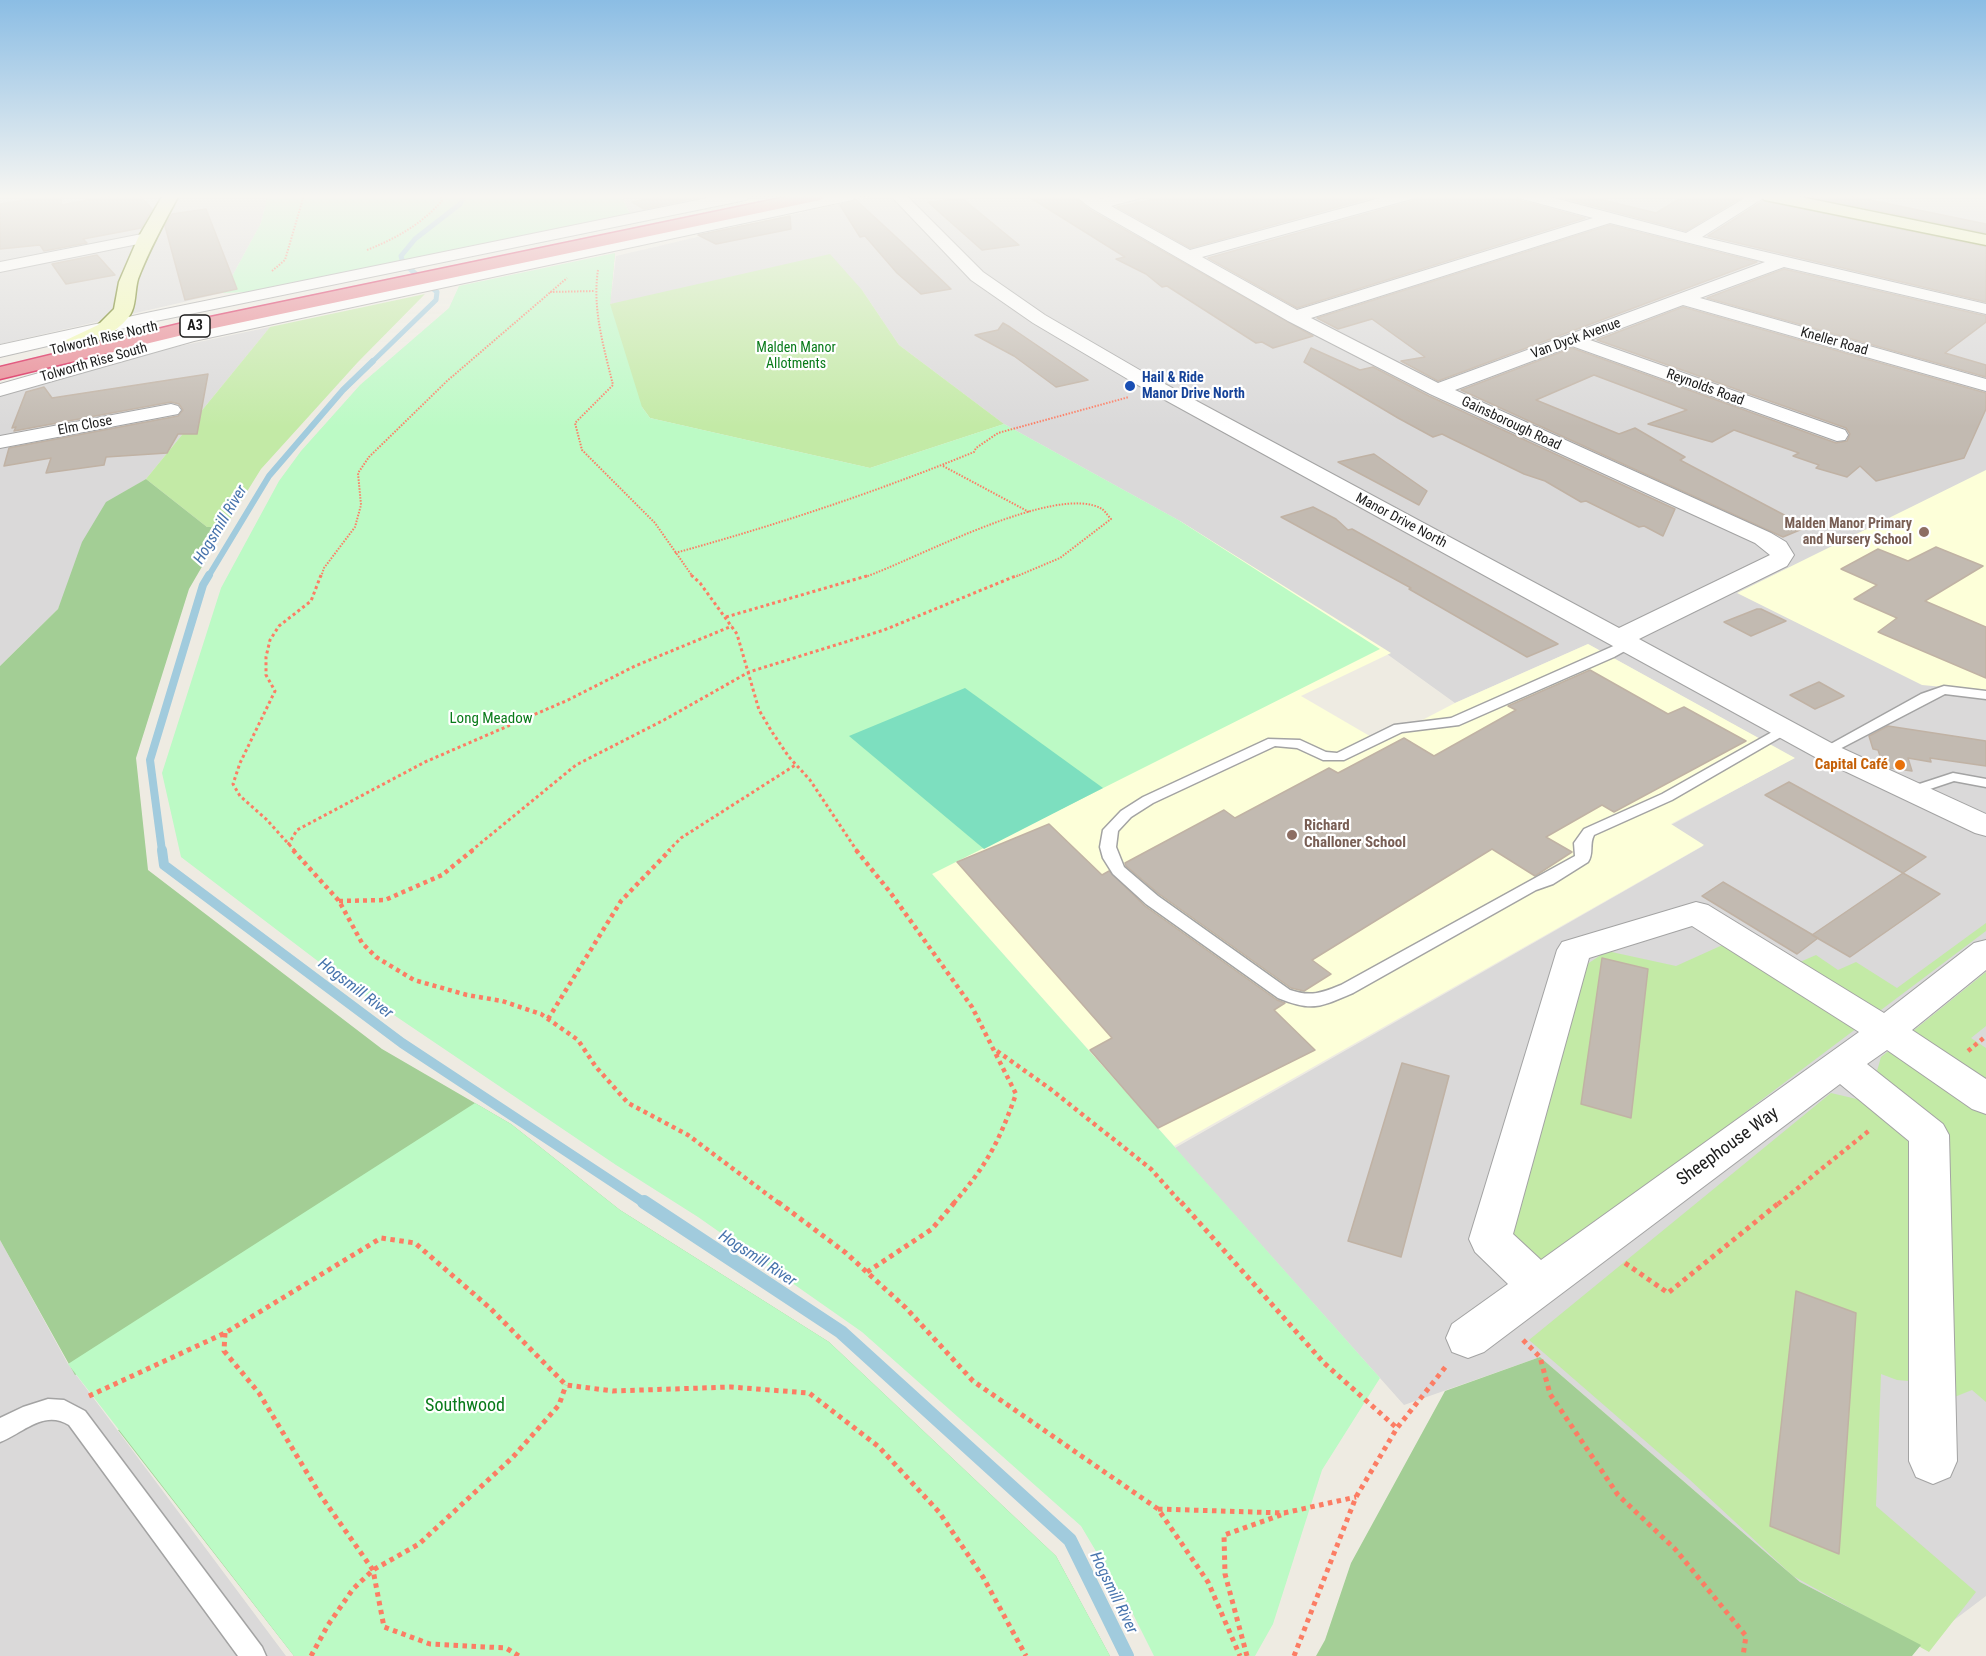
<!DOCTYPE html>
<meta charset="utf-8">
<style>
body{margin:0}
canvas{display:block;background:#eeebe2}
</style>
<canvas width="1986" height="1656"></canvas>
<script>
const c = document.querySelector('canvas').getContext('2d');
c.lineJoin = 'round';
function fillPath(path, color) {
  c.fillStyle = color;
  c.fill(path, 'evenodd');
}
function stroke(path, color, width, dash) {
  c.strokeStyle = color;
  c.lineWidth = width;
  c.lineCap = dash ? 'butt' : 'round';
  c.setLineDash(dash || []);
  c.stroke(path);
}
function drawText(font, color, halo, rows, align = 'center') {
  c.font = font + ' "Roboto Condensed",sans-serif';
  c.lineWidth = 4.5;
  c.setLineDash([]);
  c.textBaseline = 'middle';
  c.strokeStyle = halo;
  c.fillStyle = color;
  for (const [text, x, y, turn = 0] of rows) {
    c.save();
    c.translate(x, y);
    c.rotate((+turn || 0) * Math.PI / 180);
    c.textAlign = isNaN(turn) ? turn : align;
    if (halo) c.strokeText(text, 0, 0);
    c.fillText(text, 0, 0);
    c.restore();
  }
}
const residential = new Path2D(`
 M0 195H268L261 223 223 293 0 344Z
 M621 195H725L630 214Z
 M877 195H1986V1596L1921 1645 1800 1582 1540 1357 1404 1405 1175 1148 1703 846 1671 825 1794 758 1588 644 1455 703 1380 649 1180 521 1004 424 899 345 862 290 610 304 616 256Z
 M270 327 146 479 106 503 58 609 0 666V395L142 354Z
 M0 1240 68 1364 286 1656H0Z`);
const education = new Path2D(`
 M1986 470V691L1922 685 1737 593Z
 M1180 521 1391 653 1301 696 1380 742 1455 703 1588 644 1795 758 1671 824 1704 845 1174 1146 788 712Z`);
const grass = new Path2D(`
 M615 253 610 304 830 254 862 290 899 345 1004 424 870 468 650 418 642 407 434 385Z
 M425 294 358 362 261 469 225 527H207L146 479 270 327Z
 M1986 923V931L1748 1110 1562 1257 1543 1264 1513 1237 1572 974 1607 951 1676 966 1727 943 1793 965 1816 955 1838 970 1856 962 1897 988Z
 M1986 972V1026L1971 1038 1986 1048V1402L1972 1390 1947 1400 1932 1383 1897 1380 1881 1374 1876 1506 1976 1592 1929 1652 1793 1576 1689 1479 1529 1340 1831 1093 1861 1100 1875 1078 1881 1057Z`);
const forest = new Path2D(`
 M146 479 207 527H225L189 589 136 758 148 870 382 1049 511 1124 620 1210 829 1342 1056 1556 1110 1656H294L118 1430 225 1399 429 1167 75 1375 0 1240V666L58 609 82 542 106 502Z
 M1540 1357 1800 1582 1921 1645 1912 1656H1316L1325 1640 1351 1563 1445 1391Z`);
const park = new Path2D(`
 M268 195H621L630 214 247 292 223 293 261 223Z
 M615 253 610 304 642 407 650 418 870 468 1004 424 1180 521 1380 649 932 874 1380 1378 1322 1470 1273 1624 1255 1656H1154L1132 1612 1081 1526 862 1332 698 1217 616 1165 348 984 181 857 162 773 221 588 279 481 301 451 360 385 449 308 459 286Z
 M475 1103 511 1124 620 1210 829 1342 1056 1556 1110 1656H294L68 1364Z`);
const pitch = new Path2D(`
 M965 688 1103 788 984 849 849 736Z`);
const streamFar4 = new Path2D(`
 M371 363 436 300 437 292 403 263 401 256 415 239 460 204 465 195`);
const streamFar3 = new Path2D(`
 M208 577 269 476 343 390 373 361`);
const streamFar2 = new Path2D(`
 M162 851 150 760 203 585 209 575`);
const streamFar1 = new Path2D(`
 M162 850 164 865 402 1043 646 1204`);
const stream = new Path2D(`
 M644 1202 841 1332 1070 1540 1127 1656`);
const building = new Path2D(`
 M39 195H62L61 205 116 195H139L152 209 141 228 83 239 87 243 44 251 40 245 0 249V204L39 198Z
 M668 195H709L644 209 632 202Z
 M1026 195H1072L1090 210 1313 336 1273 348 1262 342 1256 343 1167 286 1162 287 1146 274 1116 259 1125 257Z
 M1176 195 1328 196 1381 195 1190 248 1117 207Z
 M1419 195H1515L1518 200 1585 218 1297 308 1208 258 1416 200Z
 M1553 195H1583L1656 213 1686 195H1745L1686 231Z
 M1804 195H1846L1986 224V233Z
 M963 199 1019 245 982 250 928 202Z
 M856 200 909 249 951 289 921 294 897 273 865 236 860 237 840 205Z
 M1763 201 1986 247V302L1708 236Z
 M206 209 237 289 185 300 165 226 172 214Z
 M790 216 791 229 716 244 698 235Z
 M1610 225 1757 262 1438 381 1401 361 1425 357 1372 319 1338 329 1317 318Z
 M97 255 115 275 66 284 52 264Z
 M1784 269 1986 316V322L1945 353 1986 365V377L1707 298Z
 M1683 307 1986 393V409L1964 458 1876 481 1860 466 1847 477 1816 468 1819 465 1793 456 1799 453 1734 430 1712 442 1648 424 1687 410 1594 375 1536 400 1619 434 1635 428 1685 457 1680 460 1807 527 1783 537 1461 390 1572 348 1836 443 1847 441 1850 434 1846 428 1597 340Z
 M1003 323 1010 327 1088 380 1056 387 1014 356 975 335 998 330Z
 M1311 348 1360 370 1373 367 1429 396 1675 509 1663 536 1644 526 1639 527 1586 501 1581 502 1545 481 1524 474 1450 438 1442 434 1433 437 1398 418 1304 362Z
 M208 374 197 434H178L167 453 106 457 104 465 46 473 51 458 4 466 9 448 178 416 183 410 179 404 171 402 14 431 16 427 12 428 26 392 44 387 52 398Z
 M1374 454 1427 491 1419 505 1338 462Z
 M1313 507 1336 519 1348 530 1352 529 1558 644 1527 657 1409 589 1411 588 1281 517Z
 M1936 547 1983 566 1925 601 1986 627V678L1878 632 1897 618 1854 599 1877 585 1841 569 1878 549 1908 561Z
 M1757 609H1761L1786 621 1751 636 1724 622Z
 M1590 670 1668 714 1684 707 1746 741 1614 812 1602 805 1546 837 1572 852 1535 876 1492 849 1312 960 1331 974 1304 991 1291 988 1159 894 1126 866 1125 863 1224 810 1235 818 1329 768 1338 773 1404 738 1434 756 1516 710 1508 706Z
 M1819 682 1844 696 1815 709 1790 695Z
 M1888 726 1986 741V766L1930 758 1931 762 1908 758 1912 771 1890 768 1886 766 1884 759H1881L1878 750 1873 749 1869 736Z
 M1789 782 1926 857 1903 873 1765 795Z
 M1049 824 1102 875 1109 871 1145 906 1277 1000 1285 1003 1274 1010 1315 1050 1158 1128 1090 1050 1112 1038 957 862Z
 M1903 873 1940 894 1850 957 1812 935Z
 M1723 882 1818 938 1797 954 1702 896Z
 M1602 958 1648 969 1631 1118 1581 1104Z
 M1402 1063 1449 1076 1401 1257 1348 1241Z
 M1796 1291 1856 1313 1839 1554 1770 1526Z`);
const pathFar3 = new Path2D(`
 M367 250C397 238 420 225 442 201L440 195
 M598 270C592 309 604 348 613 385L575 423 582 450 655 523 693 577
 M272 271 285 260 304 195
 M550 292 595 291
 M943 466 1029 512
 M675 553C777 525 876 492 974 452L976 448 998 433 1129 397
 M321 577 324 568 355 527 361 505 358 473 369 457 447 381 567 278
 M865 577C914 560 1057 482 1102 509 1105 511 1108 516 1111 519L1060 558 1015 577`);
const pathFar2 = new Path2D(`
 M691 575 700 583 737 634 759 710 772 732 789 757 810 780 857 851
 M726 617 870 575
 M288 845 297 830 425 762 568 700 635 666 732 626
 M295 851 266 819 240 796 233 784 240 763 275 691 266 675V657L270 640 279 626 311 601 321 575
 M471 851 576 765 664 720 749 672 884 630 1018 575
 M668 851 681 838 797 764`);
const pathFar1 = new Path2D(`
 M293 850 339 901 362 943 376 957 414 980 467 995 502 1001 541 1014 578 1040 596 1067 628 1103 688 1135 780 1204
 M856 850 890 892 972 1007 1016 1094C999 1142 987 1165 953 1204
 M339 901 385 900 442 875 473 850
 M548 1019 621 901 670 850
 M997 1051 1049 1088 1151 1169 1182 1204
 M1968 1051 1986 1036
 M1778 1204 1871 1129`);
const path = new Path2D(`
 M778 1202 846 1253 906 1308 973 1381 1158 1509 1208 1582 1240 1656
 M1181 1202 1324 1363 1397 1428
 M1625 1263 1668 1293 1780 1202
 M867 1272 932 1229 955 1202
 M225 1333 224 1351 259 1393 321 1496 373 1570 384 1627 430 1644 506 1648 519 1656
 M1523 1340 1540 1357 1550 1394 1618 1495 1675 1549 1746 1636 1743 1656
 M89 1396 225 1333 381 1238 415 1243 490 1308 566 1385 613 1391 731 1387 809 1393 879 1447 939 1512 983 1577 1026 1656
 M1158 1509 1284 1513 1356 1497
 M311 1656 328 1625 353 1589 373 1570 419 1544 513 1457 559 1405 566 1385
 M1247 1656 1225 1574 1224 1535 1281 1515
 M1294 1656 1356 1497 1397 1428 1447 1365`);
const lane = new Path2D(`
 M1627 640 1632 641 1633 644 1632 647 1614 657 1459 725 1402 732 1344 760H1323L1297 748 1275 746 1153 803 1131 817 1118 831 1116 847 1124 867 1158 896 1290 990C1310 997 1322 993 1341 985L1575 856 1574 843 1584 829 1662 794 1781 727 1786 726 1793 730 1672 800 1594 835C1589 844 1594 853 1588 862L1553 884 1536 890 1353 993C1320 1007 1313 1012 1278 998L1146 904 1113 874 1103 858 1100 847 1103 830 1121 811 1143 797 1268 739 1300 740 1326 752 1337 753 1394 725 1451 718Z
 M1944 686 1986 691V699L1945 694 1830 754H1820L1818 751 1921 694Z
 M1953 773 1986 779V787L1954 781 1909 796 1902 792 1904 789Z
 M48 1399 64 1400 85 1411 262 1647 266 1656H238L69 1425C44 1409 23 1433 0 1442V1418L23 1407Z`);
const street = new Path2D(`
 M722 195H753L746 200 151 322 0 357V345L151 312Z
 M829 195H859L852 200 194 341 0 396V384L191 330Z
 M890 195H906L983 272 1045 315 1150 376 1619 628 1770 555 1755 543 1430 394 1288 321 1091 208 1074 195H1093L1100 199 1116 195H1143L1141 198 1111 206 1190 250 1391 195H1417L1415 198 1202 257 1297 310 1593 218 1519 198 1517 195H1543L1686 233 1750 195H1768L1702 237 1986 304V314L1784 267 1700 298 1986 379V391L1683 305 1590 340 1845 430 1848 435 1845 440 1837 441 1572 346 1455 390 1771 533 1786 542 1794 555 1787 566 1639 639 1835 745 1986 814V836L1975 833 1815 757 1136 384 1033 323 971 280ZM1610 223 1765 262 1438 383 1311 318Z
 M147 233 155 238 153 241 0 272V262Z
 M171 404 178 406 181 410 178 414 0 448V436Z
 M1696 902 1708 905 1884 1013 1974 943 1986 940V970L1912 1030 1986 1079V1114L1972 1109 1887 1050 1867 1064 1943 1124 1949 1135 1957 1461 1950 1477 1933 1484 1916 1477 1909 1461V1141L1840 1084 1484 1352 1468 1358 1452 1352 1446 1338 1452 1324 1508 1284 1475 1252 1469 1239 1557 950 1562 942ZM1692 926 1859 1032 1541 1260 1513 1234 1589 958Z`);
const secondary = new Path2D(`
 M163 195H179C164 223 149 250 138 279 135 289 136 302 132 311 125 329 80 355 62 350L59 346 62 342 98 325 114 309 119 282 138 238Z
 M1757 195H1791L1986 235V245L1765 200Z`);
const highway = new Path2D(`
 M795 195H828L820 200 191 333 0 379V367L191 321Z`);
const markers = [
 [1130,386,6,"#1a4fb4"],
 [1924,532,6,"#8d6e63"],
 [1900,765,6,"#e8710a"],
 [1292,835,6,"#8d6e63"]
];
const shields = [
 [195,326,30]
];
const shieldNames = [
 ["A3",195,326]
];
const farStreetnames = [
 ["Tolworth Rise North",104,339,-13],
 ["Van Dyck Avenue",1576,339,-20],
 ["Kneller Road",1834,342,16],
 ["Tolworth Rise South",94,363,-16],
 ["Reynolds Road",1705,388,20],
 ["Gainsborough Road",1511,424,25],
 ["Elm Close",85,426,-11],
 ["Manor Drive North",1401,521,28]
];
const farParknames = [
 ["Malden Manor",796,348],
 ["Allotments",796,364]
];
const farTransitnames = [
 ["Hail & Ride",1142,378],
 ["Manor Drive North",1142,394]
];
const farEducationnames = [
 ["Malden Manor Primary",1912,524],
 ["and Nursery School",1912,540]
];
const parkNames = [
 ["Long Meadow",491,719]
];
const foodNames = [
 ["Capital Café",1888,765]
];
const educationNames = [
 ["Richard",1304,826],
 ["Challoner School",1304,843]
];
const waterNames = [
 ["Hogsmill River",221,525,-59],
 ["Hogsmill River",355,989,37],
 ["Hogsmill River",757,1259,33],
 ["Hogsmill River",1113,1593,64]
];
const nearStreetnames = [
 ["Sheephouse Way",1728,1147,-36]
];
const nearParknames = [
 ["Southwood",465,1406]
];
fillPath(residential, '#dad9d9');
fillPath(education, '#fdffd9');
fillPath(grass, '#c3eaa6');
fillPath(forest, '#a3ce95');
fillPath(park, '#bcfac5');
fillPath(pitch, '#7ddfbf');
stroke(streamFar4, '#a1cbdd', 5);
stroke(streamFar3, '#a1cbdd', 6);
stroke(streamFar2, '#a1cbdd', 8);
stroke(streamFar1, '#a1cbdd', 10);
stroke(stream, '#a1cbdd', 14);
fillPath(building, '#c2bab1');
stroke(building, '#c0b2a4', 1.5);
stroke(lane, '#a3a3a3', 3);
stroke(street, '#a3a3a3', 2);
stroke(secondary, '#607403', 3);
stroke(highway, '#da2055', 3);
stroke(pathFar3, '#fc7d64', 2, [1.5, 1.5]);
stroke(pathFar2, '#fc7d64', 3, [3, 3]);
stroke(pathFar1, '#fc7d64', 4.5, [4, 4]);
stroke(path, '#fc7d64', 5, [4.5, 4.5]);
fillPath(lane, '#fff');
fillPath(street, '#fff');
fillPath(secondary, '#f2fab3');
fillPath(highway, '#e88793');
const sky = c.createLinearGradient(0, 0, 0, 427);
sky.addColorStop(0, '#8bbde4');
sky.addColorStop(0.46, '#f7f6f2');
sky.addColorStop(1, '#f7f6f200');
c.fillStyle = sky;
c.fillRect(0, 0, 1986, 427);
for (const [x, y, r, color] of markers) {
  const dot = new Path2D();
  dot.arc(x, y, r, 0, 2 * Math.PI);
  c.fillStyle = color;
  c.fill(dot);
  stroke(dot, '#fff', 2);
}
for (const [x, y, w] of shields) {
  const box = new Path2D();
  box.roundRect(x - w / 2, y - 11, w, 22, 4.5);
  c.fillStyle = '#fff';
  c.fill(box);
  stroke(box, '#1c1c1c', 1.5);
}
drawText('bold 14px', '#1c1c1c', null, shieldNames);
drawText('14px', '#1c1c1c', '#fff', farStreetnames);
drawText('14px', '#097b1a', '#fff', farParknames);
drawText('bold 14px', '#164399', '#fff', farTransitnames, 'left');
drawText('bold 14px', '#785e54', '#fff', farEducationnames, 'right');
drawText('15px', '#097b1a', '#fff', parkNames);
drawText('bold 15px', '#c56008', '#fff', foodNames, 'right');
drawText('bold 15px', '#785e54', '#fff', educationNames, 'left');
drawText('italic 16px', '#4874ad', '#fff', waterNames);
drawText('18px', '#1c1c1c', '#fff', nearStreetnames);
drawText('18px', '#097b1a', '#fff', nearParknames);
</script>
